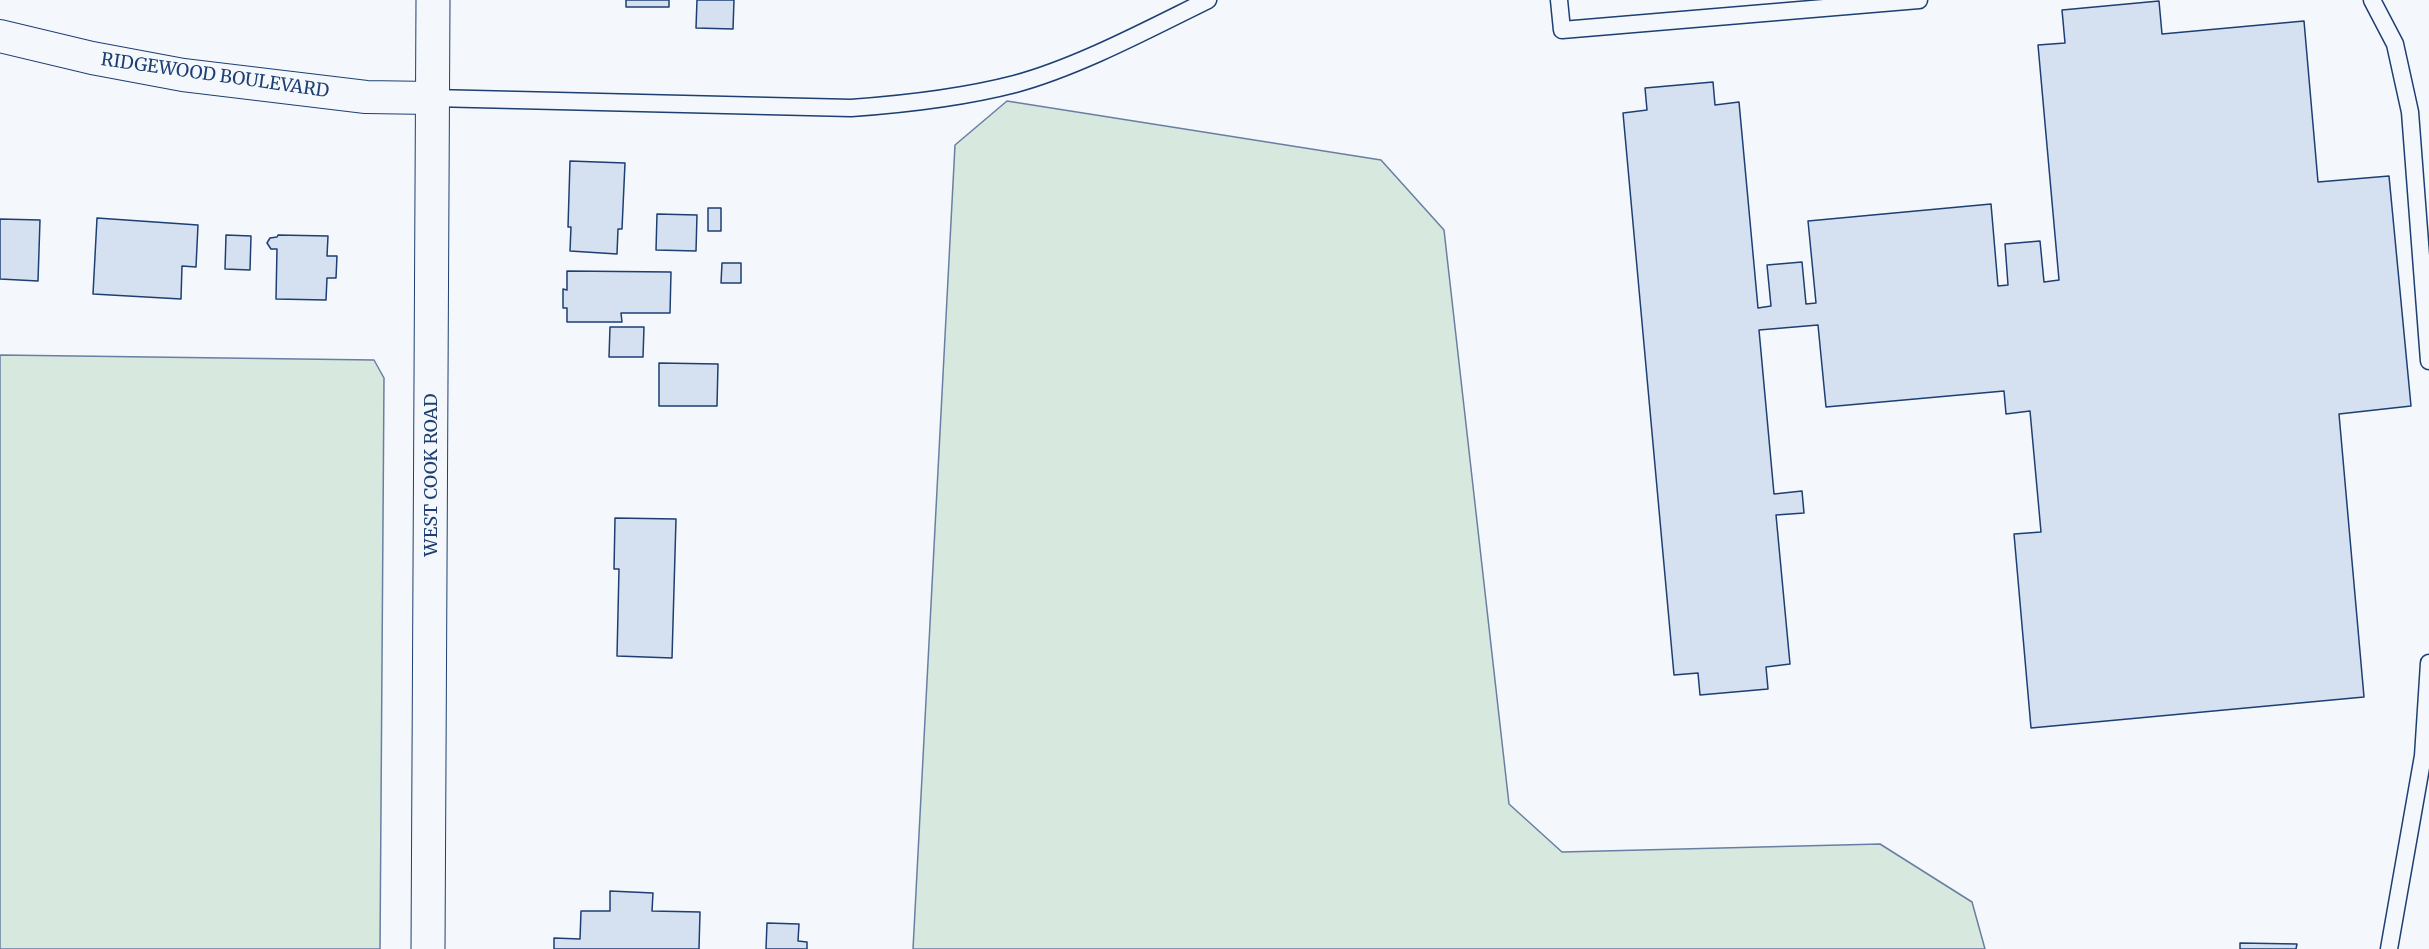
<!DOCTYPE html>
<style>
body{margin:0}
canvas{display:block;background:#f4f7fb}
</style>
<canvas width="2429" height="949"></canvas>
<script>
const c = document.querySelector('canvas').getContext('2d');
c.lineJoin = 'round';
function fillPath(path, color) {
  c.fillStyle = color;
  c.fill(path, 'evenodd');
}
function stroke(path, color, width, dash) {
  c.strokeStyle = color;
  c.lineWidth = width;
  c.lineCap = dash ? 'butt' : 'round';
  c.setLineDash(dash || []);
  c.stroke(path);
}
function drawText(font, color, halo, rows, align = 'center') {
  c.font = font + ' Merriweather,serif';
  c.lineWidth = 4.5;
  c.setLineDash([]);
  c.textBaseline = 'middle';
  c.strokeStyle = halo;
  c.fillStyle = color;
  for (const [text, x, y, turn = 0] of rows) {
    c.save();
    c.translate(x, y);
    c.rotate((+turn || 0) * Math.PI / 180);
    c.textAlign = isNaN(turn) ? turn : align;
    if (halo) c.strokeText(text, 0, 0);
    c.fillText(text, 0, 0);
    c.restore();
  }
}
const green = new Path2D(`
 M1007 101 1381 160 1444 230 1509 804 1562 852 1880 844 1972 902 1985 949H913L955 145Z
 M0 355 374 360 384 378 380 949H0Z`);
const building = new Path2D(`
 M626 0H669V7H626Z
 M697 0H734L733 29 696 28Z
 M2159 1 2162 34 2304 21 2318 182 2389 176 2411 406 2339 414 2364 697 2031 728 2014 534 2041 532 2030 411 2006 414 2004 391 1826 407 1818 325 1759 330 1774 494 1802 491 1804 513 1776 515 1790 664 1766 667 1768 689 1700 695 1698 673 1674 675 1623 113 1647 110 1645 88 1713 82 1715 105 1739 102 1758 308 1771 306 1767 265 1802 262 1806 304 1816 303 1808 221 1991 204 1998 286 2008 285 2005 244 2040 241 2044 282 2059 280 2038 45 2065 43 2062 10Z
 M570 161 625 163 622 229H618L617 254 570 251 571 227H568Z
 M708 208H721V231H708Z
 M657 214 697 215 696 251 656 250Z
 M97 218 198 225 196 267 182 266 181 299 93 294Z
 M0 219 40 220 38 281 0 279Z
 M226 235 251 236 250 270 225 269Z
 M278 235 328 236 327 256H337L336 278H327L326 300 276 299 277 249H271L267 243 270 238 277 237Z
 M722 263H741V283H721Z
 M567 271 671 272 670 313H621L622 322H567V308H563V289L567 290Z
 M610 327H644L643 357H609Z
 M659 363 718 364 717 406H659Z
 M615 518 676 519 672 658 617 656 619 569H614Z
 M610 891 653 893 652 911 700 912 699 949H554V938L580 939 581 911H610Z
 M767 923 799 924 798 941 807 942V949H766Z
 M2240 943 2297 944 2296 949H2240Z`);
const lane = new Path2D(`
 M1559 0 1562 30 1919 0
 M2372 0 2395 44 2410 112 2429 361
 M432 98 851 108C907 104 961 98 1015 84 1078 67 1149 29 1208 0
 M2389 949 2423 756 2429 663`);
const street = new Path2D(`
 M0 36 92 58 183 75 366 97 432 98`);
const secondary = new Path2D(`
 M428 949 433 0`);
const streetNames = [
 ["RIDGEWOOD BOULEVARD",215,76,8],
 ["WEST COOK ROAD",432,475,-90]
];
fillPath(green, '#d7e8df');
stroke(green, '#687fa3', 1.5);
fillPath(building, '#d5e0f0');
stroke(building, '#1d3f73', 1.5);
stroke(lane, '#1d3f73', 19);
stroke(street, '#1d3f73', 34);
stroke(secondary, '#1d3f73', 35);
stroke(lane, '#f4f7fb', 16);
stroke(street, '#f4f7fb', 32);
stroke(secondary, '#f4f7fb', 33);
drawText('18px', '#1d3f73', '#f4f7fb', streetNames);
</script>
